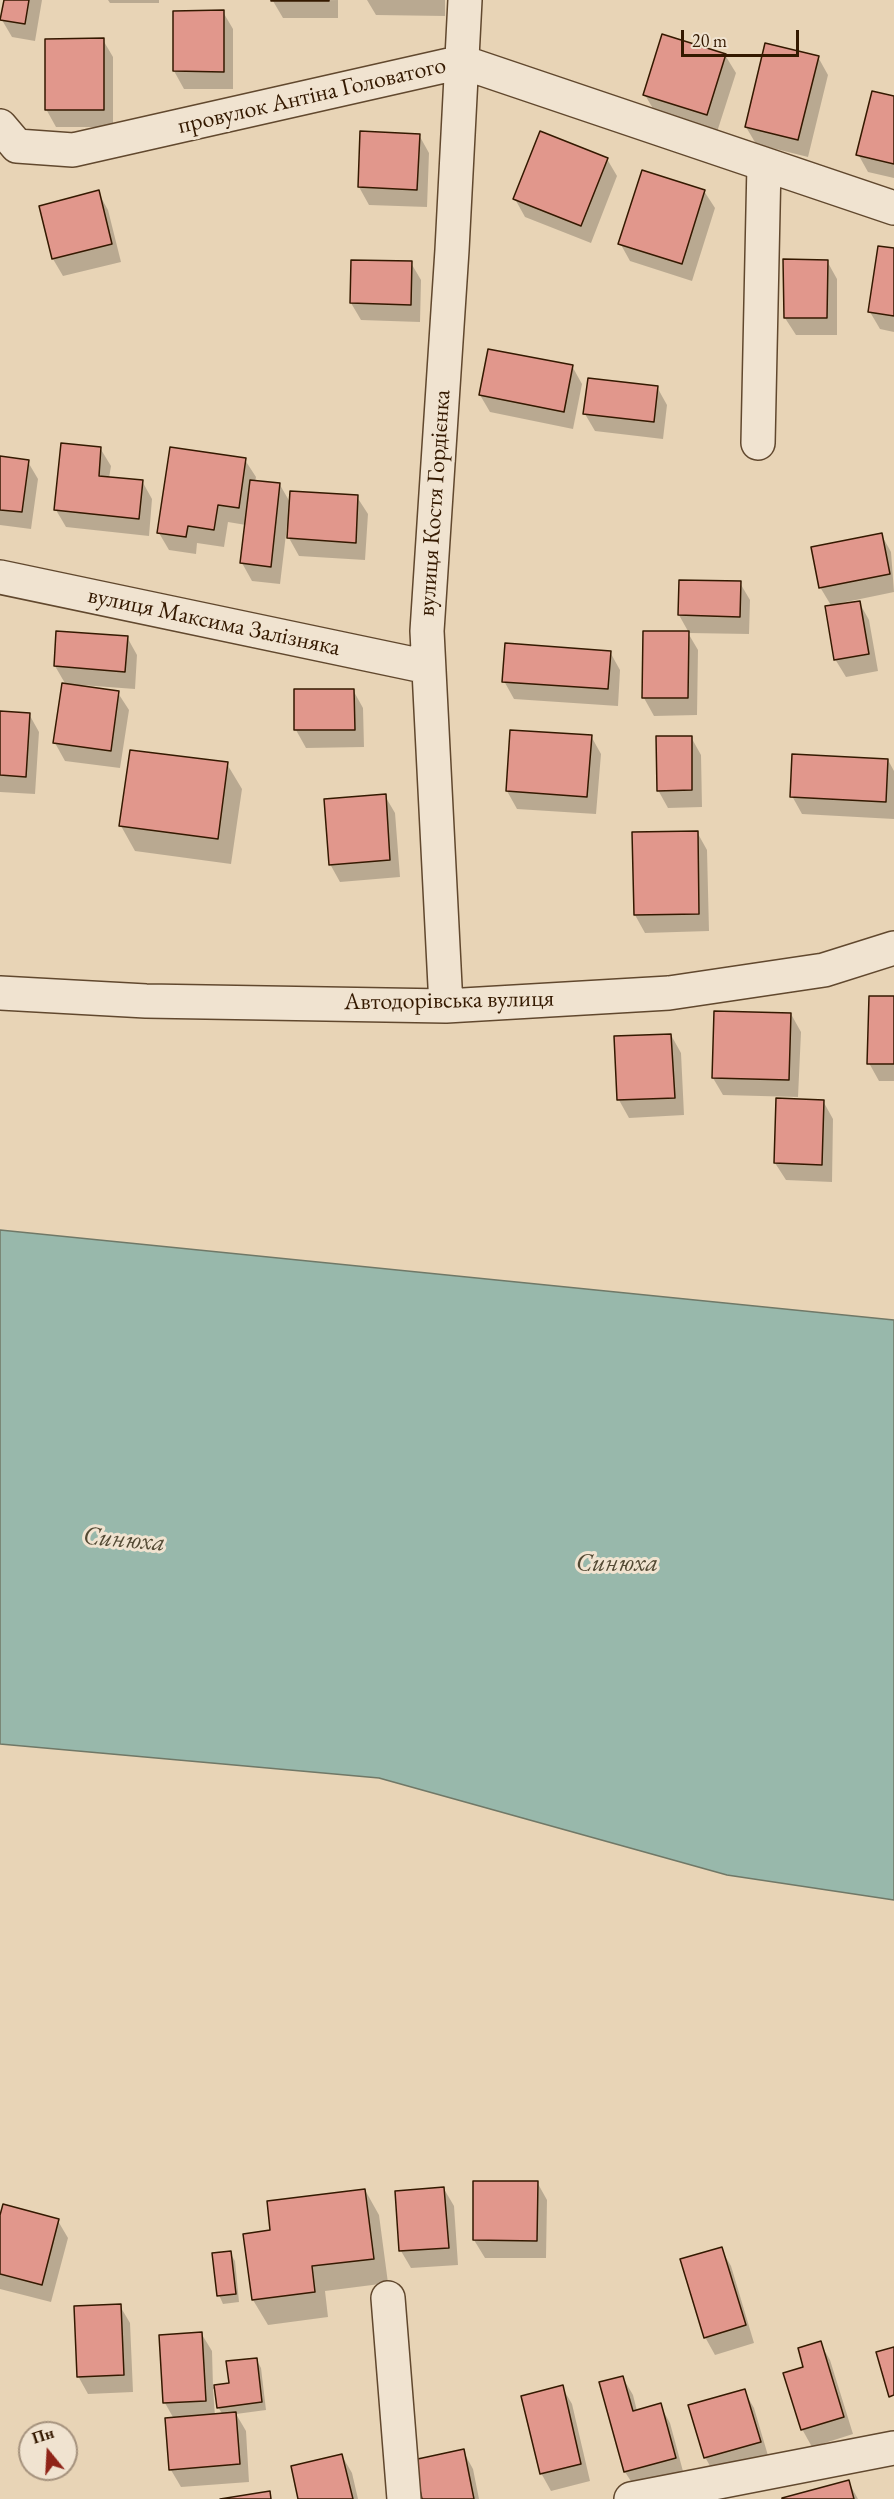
<!DOCTYPE html>
<meta charset="utf-8">
<style>
body{margin:0}
#map{position:relative;width:894px;height:2499px;overflow:hidden;background:#e8d4b6;font-family:"EB Garamond",serif}
canvas{display:block}
.north{position:absolute;left:18px;top:2421px;width:60px;height:60px;box-sizing:border-box;background:#f0e3d0;border:2px solid #a5927d;border-radius:50%;rotate:342deg;font-size:16px;font-weight:700;line-height:24px;text-align:center;color:#341900}
.north::after{content:'';display:block;margin:auto;width:21px;height:27px;background:#8f2418;clip-path:polygon(50% 0,100% 100%,50% 72%,0 100%)}
.scale{position:absolute;left:681px;top:30px;width:118px;height:27px;box-sizing:border-box;border:3px solid #341900;border-top:0;padding-left:8px;font-size:18px;line-height:21px;white-space:nowrap;color:#341900;-webkit-text-stroke:4px #f0e3d0;paint-order:stroke}
</style>
<div id="map">
<canvas width="894" height="2499"></canvas>
<div class="north">Пн</div>
<div class="scale">20 m</div>
</div>
<script>
const c = document.querySelector('canvas').getContext('2d');
c.lineJoin = 'round';
function fillPath(path, color) {
  c.fillStyle = color;
  c.fill(path, 'evenodd');
}
function stroke(path, color, width, dash) {
  c.strokeStyle = color;
  c.lineWidth = width;
  c.lineCap = dash ? 'butt' : 'round';
  c.setLineDash(dash || []);
  c.stroke(path);
}
function drawText(font, color, halo, rows, align = 'center') {
  c.font = font + ' "EB Garamond",serif';
  c.lineWidth = 6;
  c.setLineDash([]);
  c.textBaseline = 'middle';
  c.strokeStyle = halo;
  c.fillStyle = color;
  for (const [text, x, y, turn = 0] of rows) {
    c.save();
    c.translate(x, y);
    c.rotate((+turn || 0) * Math.PI / 180);
    c.textAlign = isNaN(turn) ? turn : align;
    if (halo) c.strokeText(text, 0, 0);
    c.fillText(text, 0, 0);
    c.restore();
  }
}
const water = new Path2D(`
 M0 1230 894 1320V1900L727 1875 379 1778 0 1744Z`);
const shadow = new Path2D(`
 M5 0H42L35 41 12 37 2 20Z
 M108 0H159V3H110Z
 M338 0V18H283L273 1Z
 M367 0H445V16L376 15Z
 M223 12 233 29V89H184L174 71V13Z
 M103 40 113 57V127H56L46 109Z
 M725 55 736 73 717 132 655 112 645 95Z
 M818 57 828 75 808 157 756 144 746 127Z
 M894 98V178L868 172 858 154Z
 M362 133 419 135 429 153 427 207 369 205 359 187Z
 M607 159 617 176 591 243 525 217 515 199Z
 M704 191 715 208 692 281 630 261 620 243Z
 M98 192 108 210 121 262 63 276 53 259Z
 M894 250V332L880 329 870 312Z
 M827 261 837 279V335H796L785 318Z
 M411 263 421 280 420 322 361 320 351 303Z
 M572 366 582 384 573 429 490 412 480 395Z
 M657 387 667 405 663 439 595 431 585 414Z
 M100 448 111 466 109 478 142 481 152 499 149 536 66 527 56 510Z
 M0 457 28 462 38 479 31 529 0 525Z
 M245 460 256 477 255 482 280 485 291 504 357 497 368 514 365 560 299 556 289 538V527L287 526 280 584 252 581 242 563 246 525 228 522 224 547 197 543 196 554 169 550 159 533Z
 M881 534 891 552 894 592 841 603V605L859 602 869 620 878 671 846 677 835 659 832 607 820 587Z
 M680 581 740 583 750 600 749 634 689 633 679 615Z
 M644 633H688L698 650 697 715 654 716 644 698Z
 M127 637 137 655 135 689 81 685V687L118 693 129 710 120 768 65 761 55 743 66 685 55 666Z
 M610 652 620 670 618 706 514 699 504 681Z
 M353 690 363 708 364 747 306 748 296 730Z
 M0 713 29 714 39 732 35 794 0 792Z
 M591 736 601 754 596 814 517 809 507 791Z
 M691 737 701 755 702 807 668 808 658 790Z
 M888 760 894 771V819L802 814 792 796Z
 M227 764 242 789 231 864 135 851 121 826Z
 M385 796 395 813 400 877 340 882 330 864Z
 M697 832 707 850 709 931 645 933 635 915 634 834Z
 M894 998V1081H879L869 1063Z
 M791 1014 801 1032 798 1097 723 1095 713 1078Z
 M671 1035 681 1053 684 1115 629 1118 619 1100 616 1038Z
 M823 1101 833 1119 832 1182 786 1180 775 1163Z
 M537 2182 547 2200 546 2258H485L474 2240Z
 M444 2189 454 2206 458 2265 411 2268 401 2251Z
 M365 2190 379 2215 388 2283 325 2291 328 2317 268 2325 253 2300 245 2235 272 2231Z
 M0 2221H58L68 2238 51 2302 0 2289Z
 M721 2249 731 2266 754 2343 715 2355 705 2337Z
 M230 2253 235 2261 239 2302 223 2304 219 2295Z
 M120 2306 130 2323 133 2392 88 2394 78 2376Z
 M201 2333 212 2351 213 2387 230 2385 256 2359 261 2368 266 2410 236 2414 246 2431 249 2482 181 2487 171 2470 174 2419 165 2403 161 2336ZM213 2389H216L218 2407 223 2415 215 2416Z
 M820 2343 830 2360 853 2434 812 2447 802 2429 805 2368Z
 M623 2378 633 2395 637 2411 660 2405 670 2423 684 2475 636 2489 625 2472Z
 M562 2387 572 2404 590 2481 551 2491 541 2473Z
 M744 2391 754 2408 769 2459 715 2475 705 2457Z
 M463 2451 473 2469 479 2499H423Z
 M342 2456 352 2473 358 2499H299Z
 M848 2481 858 2499H786Z`);
const building = new Path2D(`
 M4 0H29L25 24 0 20Z
 M271 0H329V1H271Z
 M224 10V72L173 71V11Z
 M662 34 726 54 707 115 643 95Z
 M104 38V110H45V39Z
 M765 43 819 56 798 140 745 127Z
 M872 91 894 96V164L856 155Z
 M360 131 420 134 417 190 358 187Z
 M540 131 608 158 581 226 513 199Z
 M642 170 705 190 682 264 618 244Z
 M99 190 112 244 52 259 39 206Z
 M878 246 894 248V316L868 312Z
 M783 259 828 260 827 318H784Z
 M351 260 412 261 411 305 350 303Z
 M488 349 573 365 564 412 479 395Z
 M588 378 658 386 654 422 583 414Z
 M61 443 101 447 99 476 143 480 139 519 54 510Z
 M170 447 246 458 239 508 218 505 214 530 188 526 186 537 157 533Z
 M0 456 29 460 22 512 0 510Z
 M250 480 280 483 271 567 240 563Z
 M290 491 358 495 356 543 287 538Z
 M882 533 890 574 819 588 811 547Z
 M679 580 741 581 740 617 678 615Z
 M860 601 869 654 834 660 825 606Z
 M56 631 128 636 125 672 54 666Z
 M643 631H689L688 698H642Z
 M505 643 611 651 608 689 502 682Z
 M62 683 119 691 111 751 53 743Z
 M294 689H354L355 730H294Z
 M0 711 30 713 26 777 0 775Z
 M510 730 592 735 587 797 506 791Z
 M656 736H692V790L657 791Z
 M130 750 228 762 218 839 119 826Z
 M792 754 888 759 886 802 790 797Z
 M386 794 390 860 329 865 324 799Z
 M698 831 699 914 634 915 632 832Z
 M869 996H894V1064H867Z
 M714 1011 791 1013 789 1080 712 1078Z
 M671 1034 675 1098 617 1100 614 1036Z
 M776 1098 824 1100 822 1165 774 1163Z
 M473 2181H538L537 2241 473 2240Z
 M444 2187 449 2248 399 2251 395 2191Z
 M365 2189 374 2259 312 2266 315 2292 252 2300 243 2234 270 2230 267 2201Z
 M3 2204 59 2219 42 2285 0 2274V2215Z
 M722 2247 746 2325 704 2338 680 2259Z
 M231 2251 236 2294 217 2296 212 2253Z
 M121 2304 124 2375 77 2377 74 2306Z
 M202 2332 206 2401 163 2403 159 2335Z
 M821 2341 844 2417 801 2430 783 2373 803 2367 798 2348Z
 M894 2347V2395L889 2397 876 2352Z
 M257 2358 262 2402 217 2408 214 2385 229 2383 226 2361Z
 M623 2376 633 2411 661 2403 676 2458 624 2472 599 2382Z
 M563 2385 581 2464 540 2474 521 2396Z
 M745 2389 761 2442 704 2458 688 2405Z
 M236 2412 240 2464 169 2470 165 2418Z
 M464 2449 474 2499H422L413 2460Z
 M342 2454 353 2499H298L291 2466Z
 M849 2480 854 2499H782V2498Z
 M270 2491 271 2499H220Z`);
const street = new Path2D(`
 M0 126 17 146 73 150 462 62 894 208
 M758 443 764 164
 M0 577 428 667
 M0 993 146 1001 446 1006 669 993 824 970 894 948
 M446 1006 427 631 452 250 465 0
 M388 2298 404 2499
 M631 2499 894 2448`);
const streetNames = [
 ["провулок Антіна Головатого",312,96,-13],
 ["вулиця Костя Гордієнка",435,503,-86],
 ["вулиця Максима Залізняка",214,622,12],
 ["Автодорівська вулиця",449,1001,-1]
];
const waterNames = [
 ["Синюха",124,1540,5],
 ["Синюха",617,1564]
];
fillPath(water, '#98b8ab');
stroke(water, '#707867', 1.5);
fillPath(shadow, '#0003');
fillPath(building, '#e1978c');
stroke(building, '#341900', 1.5);
stroke(street, '#61482e', 36);
stroke(street, '#f0e3d0', 33);
drawText('24px', '#341900', '#f0e3d0', streetNames);
drawText('italic 26px', '#524933', '#f0e3d0', waterNames);
</script>
